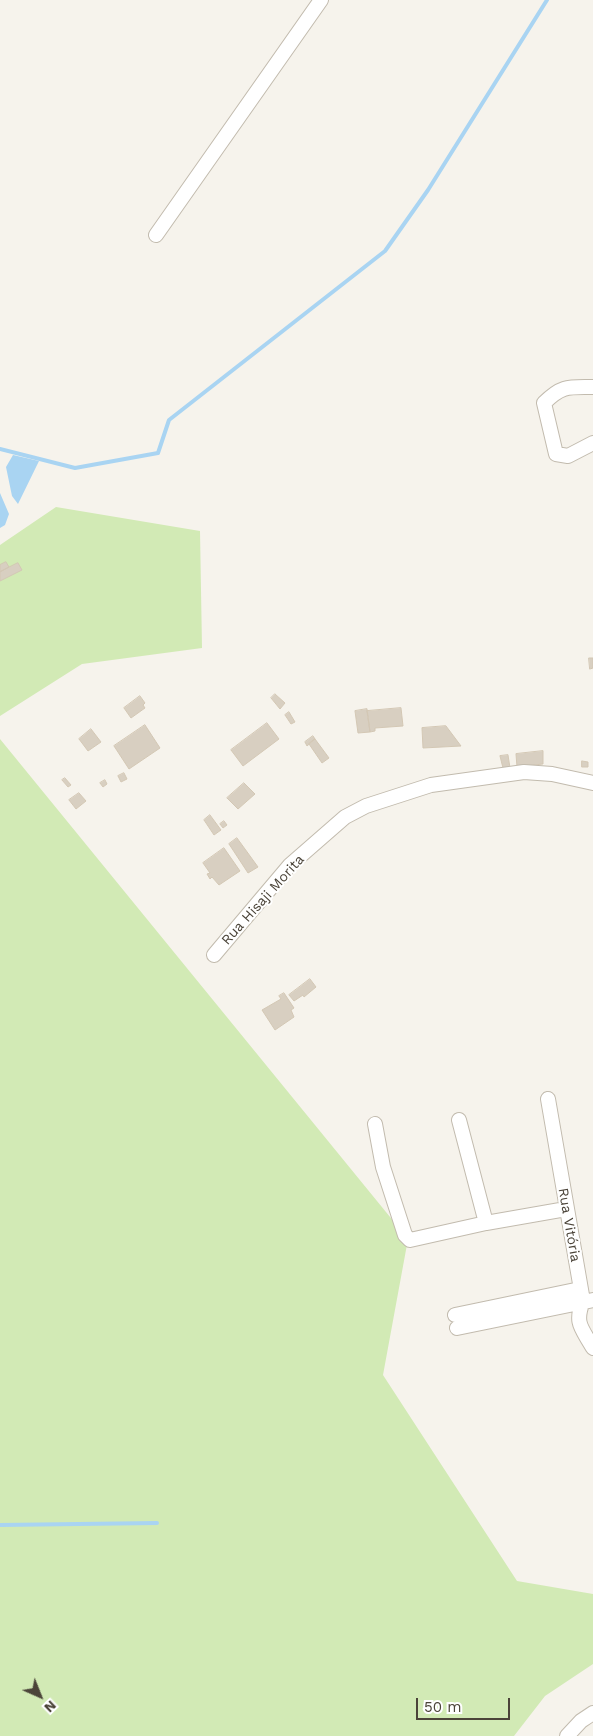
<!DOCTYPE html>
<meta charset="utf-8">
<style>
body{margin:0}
#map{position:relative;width:593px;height:1736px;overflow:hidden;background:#f6f3ec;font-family:"Work Sans",sans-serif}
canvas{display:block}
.north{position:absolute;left:15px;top:1671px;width:50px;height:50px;-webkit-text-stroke:4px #fff;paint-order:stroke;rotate:136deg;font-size:14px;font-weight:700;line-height:20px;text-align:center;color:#4b4439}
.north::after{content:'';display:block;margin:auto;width:18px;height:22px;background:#4b4439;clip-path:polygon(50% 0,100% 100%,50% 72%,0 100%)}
.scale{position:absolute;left:416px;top:1698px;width:94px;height:22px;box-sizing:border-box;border:2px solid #4b4439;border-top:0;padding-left:6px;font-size:15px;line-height:18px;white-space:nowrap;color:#4b4439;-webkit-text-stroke:4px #fff;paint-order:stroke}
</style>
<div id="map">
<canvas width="593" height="1736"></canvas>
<div class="north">N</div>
<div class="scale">50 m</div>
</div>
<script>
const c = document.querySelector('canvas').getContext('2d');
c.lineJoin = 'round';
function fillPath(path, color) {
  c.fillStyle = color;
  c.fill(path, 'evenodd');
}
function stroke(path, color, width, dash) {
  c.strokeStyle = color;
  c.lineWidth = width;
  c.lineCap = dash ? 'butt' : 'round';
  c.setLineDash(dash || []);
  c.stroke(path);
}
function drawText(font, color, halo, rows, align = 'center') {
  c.font = font + ' "Work Sans",sans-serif';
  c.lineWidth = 4;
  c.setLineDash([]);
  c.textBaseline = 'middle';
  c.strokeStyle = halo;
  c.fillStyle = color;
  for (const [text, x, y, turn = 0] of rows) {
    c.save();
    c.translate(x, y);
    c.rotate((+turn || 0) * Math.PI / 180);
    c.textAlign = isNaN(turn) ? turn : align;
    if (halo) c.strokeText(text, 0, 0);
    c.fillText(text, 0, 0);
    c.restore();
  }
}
const green = new Path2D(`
 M56 507 200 531 202 648 82 664 0 716V545Z
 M0 739 408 1239 383 1375 517 1581 593 1594V1664L545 1696 514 1736H0Z`);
const water = new Path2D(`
 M13 455 39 461 18 504 12 496 6 467Z
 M0 493 9 514 5 525 0 528Z`);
const stream = new Path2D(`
 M0 449 75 468 158 453 169 420 385 251 428 190 547 0
 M0 1525 157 1523`);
const building = new Path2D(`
 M6 562 9 567 0 572V565Z
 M18 563 22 570 0 581V572Z
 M589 658H593V668L590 669Z
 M275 694 285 703 280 709 271 698Z
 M140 696 145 703 143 705 145 708 131 718 124 708Z
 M401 708 403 726 375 728V731L370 732 367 711Z
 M367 709 370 732 358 733 355 711Z
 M289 712 295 722 291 724 285 715Z
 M267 723 279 739 243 766 231 750Z
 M145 725 160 748 129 769 114 746Z
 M446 726 461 746 423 748 422 728Z
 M91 729 101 742 88 751 79 739Z
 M313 736 315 739 307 746 305 742Z
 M315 739 329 758 322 763 309 744Z
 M543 751V764L517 767 516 754Z
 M508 755 510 768H503L500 756Z
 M582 761 588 762V767H582Z
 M124 773 127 779 121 782 118 776Z
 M65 778 71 785 68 787 62 780Z
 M105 780 107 784 103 787 100 783Z
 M244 783 255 794 238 809 227 798Z
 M79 793 86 801 76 809 69 800Z
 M210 815 221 830 214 835 204 820Z
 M224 821 227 825 223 828 220 824Z
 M237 838 258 867 248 873 229 844Z
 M224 848 240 871 219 885 212 877 210 879 207 874 210 873 203 863Z
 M310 979 316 987 304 997 303 995 294 1001 289 995Z
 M284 993 294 1008 291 1010 294 1017 275 1030 262 1010 281 999 279 996Z`);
const minor = new Path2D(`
 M156 235 321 0
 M593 387C569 387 562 385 544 403L556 454 568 456 593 443
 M214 955 290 865 345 817 366 806 431 785 524 772 552 774 593 783
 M548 1099 583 1301C574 1324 582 1328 593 1348
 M459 1120 486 1223
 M375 1124 383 1167 405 1235 410 1240 486 1223 566 1209
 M455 1315 580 1289
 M457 1328 593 1300
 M567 1736 581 1721 593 1713`);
const streetNames = [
 ["Rua Hisaji Morita",263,900,-48],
 ["Rua Vitória",569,1225,80]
];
fillPath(green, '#d2eab5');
fillPath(water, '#a9d4f2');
stroke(stream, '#a9d4f2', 4);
fillPath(building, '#d8cfc1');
stroke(building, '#d3c7b4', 1);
stroke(minor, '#c2bbae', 16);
stroke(minor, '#fff', 14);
drawText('14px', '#4b4439', '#fff', streetNames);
</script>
